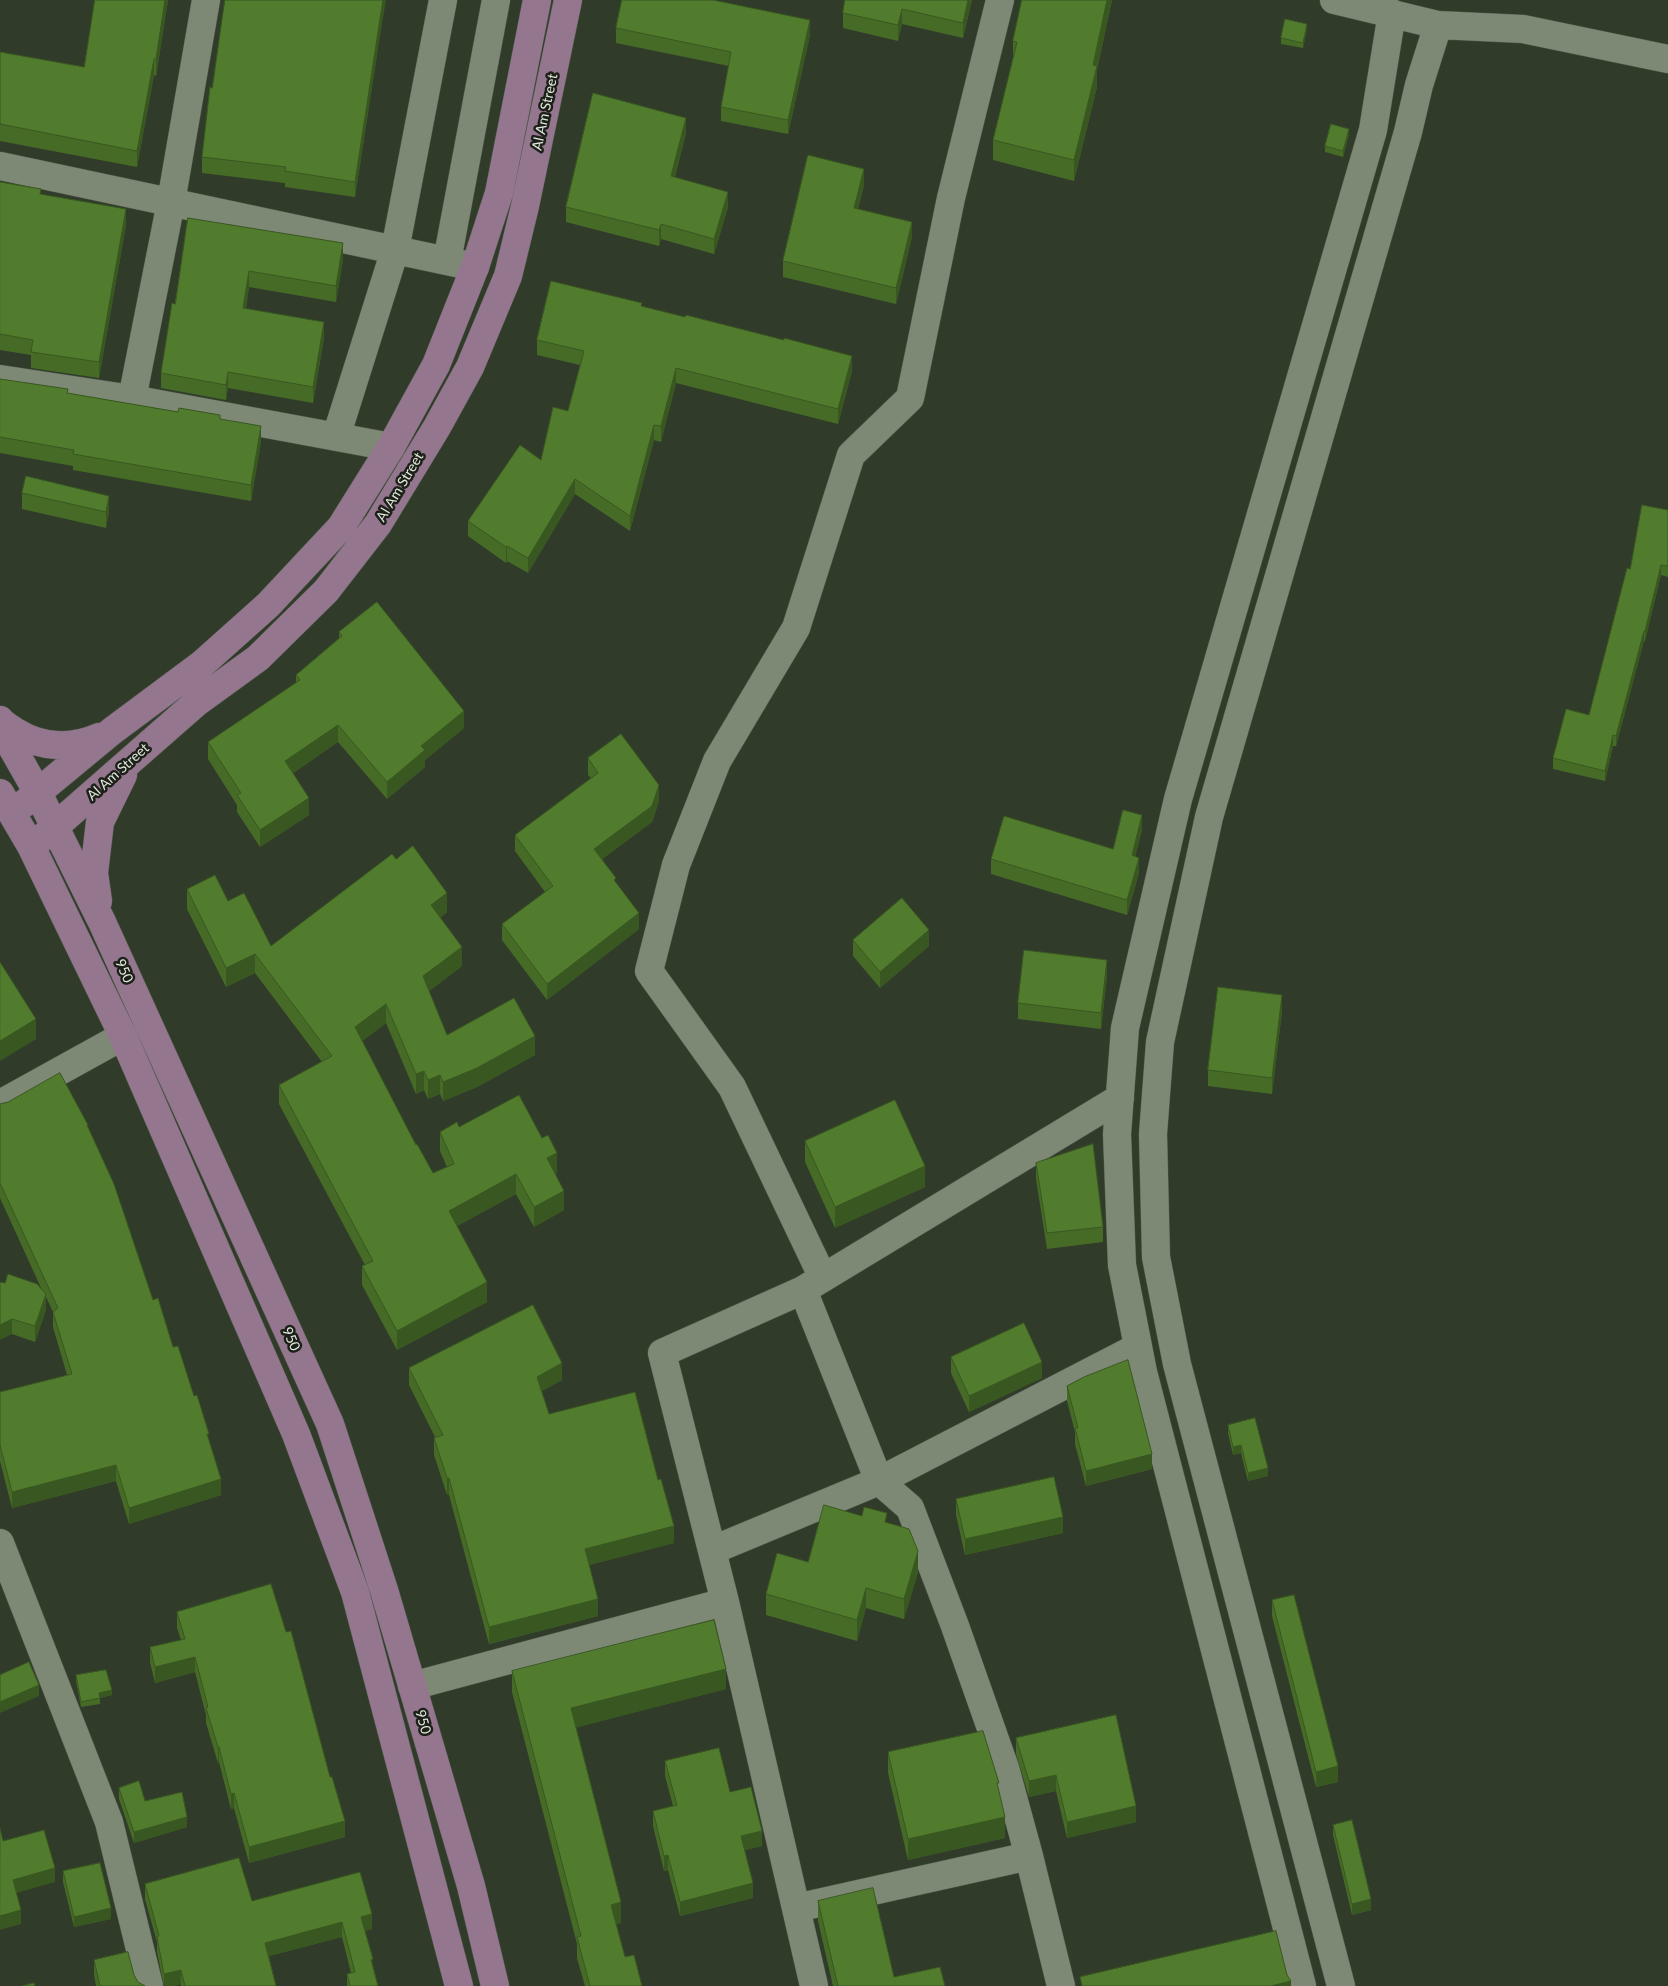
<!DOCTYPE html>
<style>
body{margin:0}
canvas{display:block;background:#303b2a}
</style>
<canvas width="1668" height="1986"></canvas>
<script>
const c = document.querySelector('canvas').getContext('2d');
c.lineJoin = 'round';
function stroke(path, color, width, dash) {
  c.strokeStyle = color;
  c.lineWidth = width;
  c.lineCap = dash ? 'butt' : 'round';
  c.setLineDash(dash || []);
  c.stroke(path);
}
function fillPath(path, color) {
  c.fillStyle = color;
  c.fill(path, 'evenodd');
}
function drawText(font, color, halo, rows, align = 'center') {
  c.font = font + ' Lato,sans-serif';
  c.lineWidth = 5;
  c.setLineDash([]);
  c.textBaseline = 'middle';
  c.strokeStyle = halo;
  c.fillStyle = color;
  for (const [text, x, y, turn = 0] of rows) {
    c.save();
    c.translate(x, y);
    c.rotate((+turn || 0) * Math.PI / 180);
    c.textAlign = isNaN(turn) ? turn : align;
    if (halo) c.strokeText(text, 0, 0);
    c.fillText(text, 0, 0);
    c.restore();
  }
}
const minor = new Path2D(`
 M1334 0 1438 25 1523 29 1668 59
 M0 166 475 267
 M447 261 496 0
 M0 379 132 399 391 447
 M132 399 171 202 206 0
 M336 437 395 250 443 0
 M0 1104 123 1036
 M823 1278 732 1087 649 971 676 865 717 761 796 628 851 455 910 398 951 198 1000 0
 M803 1290 879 1481 910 1508 955 1626 1005 1768 1029 1856 1061 1986
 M0 1543 109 1822 149 1986
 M713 1550 879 1481 1138 1347
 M412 1686 725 1602
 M796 1908 1029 1856
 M814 1986 725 1602 662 1353 803 1290 1120 1098
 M1302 1986 1143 1372 1122 1265 1117 1134 1125 1028 1178 799 1373 130 1392 13
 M1341 1986 1177 1364 1156 1257 1153 1134 1160 1042 1209 817 1408 132 1419 85 1438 25`);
const major = new Path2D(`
 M0 720C4 725 10 728 16 732 41 748 72 749 99 737
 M0 726 38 793 102 922 330 1424 384 1590 471 1886 495 1986
 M0 793 31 846 123 1036 296 1434 355 1592 459 1986
 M25 803 112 731 202 664 268 605 341 527 391 447 436 365 475 267 499 193 537 0
 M42 838 196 703 258 658 326 591 378 524 437 427 470 367 508 276 525 206 568 0
 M98 901 94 873 100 822 123 775`);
const wall = new Path2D(`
 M95 0H168L156 76 154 75 137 167 0 141V52L84 67Z
 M845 0H972L963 38 902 24 898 41 843 28V13Z
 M1022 0H1112L1097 70V87L1074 181 993 160V140L1013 60V41Z
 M616 28 810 35 788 134 721 121V107L729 66 616 43Z
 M1307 29 1303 48 1281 44V38Z
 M378 48 355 197 285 187V183L202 173V157L212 88Z
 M686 133 675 177 728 207 714 254 661 239 659 246 566 222V207Z
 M1349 134 1343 157 1325 152V146Z
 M0 182 41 194 126 225 99 378 31 368V355L0 350Z
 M864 185 858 209 912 237 896 304 783 277V261Z
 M188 218 343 259 336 302 249 287 246 308 324 338 313 403 228 388 226 400 161 388V373L175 304Z
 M642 306 852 371 838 424 676 383 661 442 654 440 630 531 575 494 528 573 507 561 506 563 468 536V521L541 460 568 411 580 365 537 355V340Z
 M0 379 68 393 220 419 261 442 251 501 73 470V466L0 453Z
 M22 493 109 511 106 528 22 509Z
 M1668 510V577L1661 575 1645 641H1644L1616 746H1613L1605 781 1553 769V758L1589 715 1630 569Z
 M339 632 464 728 425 760V767L387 799 338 742 293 773 309 815 260 847 237 812V805L208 759V742L296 683V675L339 638Z
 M588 758 659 801 652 822 602 859 616 883 639 929 547 1000 502 940V924L545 892 515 851V835L591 778 588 775Z
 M1142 830 1135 856 1139 873 1127 915 991 874V859L1113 849Z
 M396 859 447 912 440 918 462 966 429 991 447 1035 535 1055 477 1087 443 1101 440 1094 428 1099 424 1090 416 1094 386 1023 362 1041 416 1145 433 1173 447 1167 440 1151V1132L459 1127 557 1173H555L564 1210 534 1227 516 1194 457 1226 487 1302 397 1350 362 1285V1266L365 1265 279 1104V1085L322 1062 255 973 226 987 187 909V889L228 901 271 946Z
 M853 940 929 946 880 988 853 956Z
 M1107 976 1101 1029 1018 1019V1003Z
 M1282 1011 1272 1094 1208 1086V1070Z
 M0 1104 88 1128 153 1300 194 1396 209 1440 221 1495 129 1524 116 1481 12 1508 0 1461V1392L67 1375 53 1327V1312L46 1297V1310L35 1342 12 1334 5 1283 42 1290 0 1198Z
 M805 1141 925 1187 835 1228 805 1162Z
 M1036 1163 1103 1227V1242L1047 1249 1036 1179Z
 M951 1357 1042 1378 969 1412 951 1373Z
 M409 1368 562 1380 541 1391 549 1414 674 1543 589 1565 598 1616 489 1644 449 1495H447L434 1455V1438L435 1437 409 1385Z
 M1067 1386 1152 1469 1086 1486 1075 1444V1432L1067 1401Z
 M1228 1425 1268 1476 1248 1481 1241 1453 1233 1455 1228 1433Z
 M956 1499 1063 1533 965 1555 956 1515Z
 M887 1523 918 1572 904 1619 866 1608 857 1641 766 1615V1594L808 1562Z
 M1272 1600 1338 1782 1316 1787 1272 1616Z
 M177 1612 345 1837 249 1863 234 1808 231 1809 219 1762 218 1763 206 1723V1715L195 1672 155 1683 150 1662V1647L181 1640 177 1628Z
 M512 1671 726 1689 576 1727 621 1923 616 1924 625 1957 642 1986H585L577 1958V1944L512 1692Z
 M76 1675 112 1695 100 1698V1704L81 1707 76 1681Z
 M1016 1738 1136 1822 1067 1838 1056 1791 1029 1797 1016 1754Z
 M888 1752 999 1790 1005 1838 908 1860 888 1773Z
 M665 1761 730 1792 762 1846 745 1850 753 1898 680 1916 668 1870 664 1871 653 1826V1811L673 1806 665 1776Z
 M119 1788 145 1801 187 1827 134 1843 119 1799Z
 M1333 1825 1371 1910 1352 1915 1333 1835Z
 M63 1871 111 1919 74 1927 63 1882Z
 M145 1884 252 1901 372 1929 365 1931 378 1986H347V1974L351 1973 342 1937 269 1956 276 1986H181V1984L175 1986H164L157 1952V1942L145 1899Z
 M818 1901 894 1977 945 1986H833L818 1921Z
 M94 1960 134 1975 138 1982 145 1986H96L94 1975Z`);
const shadedWall = new Path2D(`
 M165 0H168L156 76V59Z
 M383 0H386L378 48 355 197V182L378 32Z
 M968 0H972L963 38V23Z
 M1107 0H1112L1097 70V87L1074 181V160Z
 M902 9V24L898 41V25Z
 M810 20V35L788 134V120Z
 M1307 24V29L1303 48V43Z
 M154 59V75L137 167V151Z
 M686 118V133L671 191V176Z
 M1349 129V134L1343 157V151Z
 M864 169V185L854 224V208Z
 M728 192V207L714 254V239Z
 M126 209V225L99 378V362Z
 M912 222V237L896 304V288Z
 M661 224V239L659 246V230Z
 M343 243V259L336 302V286Z
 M249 271V287L243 324V308Z
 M324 322V338L313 403V387Z
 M852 356V371L838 424V409Z
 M676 368V383L661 442V426Z
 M228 372V388L226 400V385Z
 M654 425V440L630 531V516Z
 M261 426V442L251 501V485Z
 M575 479V494L528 573V558Z
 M109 496V511L106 528V512Z
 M507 546V561L506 563V547Z
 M1661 565V575L1645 641V631Z
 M1644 631V641L1616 746V736Z
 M464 711V728L425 760V767L387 799V782L421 746Z
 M338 725V742L285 778V761Z
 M1613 735V746L1605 781V771Z
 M659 785V801L652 822 594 865V849Z
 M309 798V815L260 847V830Z
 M1142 815V830L1132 870V855Z
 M1139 858V873L1127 915V900Z
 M447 893V912L431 925V905Z
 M639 913V929L547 1000V984Z
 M929 930V946L880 988V972Z
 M462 947V966L423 996V976Z
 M255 954V973L226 987V968Z
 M1107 960V976L1101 1029V1013Z
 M1282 995V1011L1272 1094V1078Z
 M386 1004V1023L355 1047V1027Z
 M36 1019V1039L0 1061V1041Z
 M535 1036V1055L477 1087 443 1101V1082Z
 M424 1071V1090L416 1094V1074Z
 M440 1075V1094L428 1099V1080Z
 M557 1153V1173L547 1178V1158Z
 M925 1166V1187L835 1228V1207Z
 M516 1174V1194L449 1230V1211Z
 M564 1191V1210L534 1227V1207Z
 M487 1282V1302L397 1350V1331Z
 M46 1294V1310L35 1342V1326Z
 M12 1319V1334L0 1340V1325Z
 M1042 1362V1378L969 1412V1396Z
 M562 1363V1380L537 1394V1377Z
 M1241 1445V1453L1233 1455V1447Z
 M1152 1454V1469L1086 1486V1471Z
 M116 1465V1481L12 1508V1492Z
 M1268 1468V1476L1248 1481V1473Z
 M447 1478H449V1495H447Z
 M221 1479V1495L129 1524V1508Z
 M1063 1517V1533L965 1555V1539Z
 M674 1526V1543L585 1566V1549Z
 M918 1551V1572L904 1619V1599Z
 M866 1588V1608L857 1641V1620Z
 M598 1599V1616L489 1644V1627Z
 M195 1657V1672L155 1683V1667Z
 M726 1669V1689L571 1729V1708Z
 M39 1685V1696L0 1713V1702Z
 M112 1690V1695L99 1698V1693Z
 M218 1747H219V1762L218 1763Z
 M1338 1766V1782L1316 1787V1772Z
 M1056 1775V1791L1029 1797V1781Z
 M234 1793V1808L231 1809V1794Z
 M1136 1806V1822L1067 1838V1822Z
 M187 1817V1827L134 1843V1832Z
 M1005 1817V1838L908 1860V1839Z
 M345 1821V1837L249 1863V1847Z
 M762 1831V1846L741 1851V1836Z
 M668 1855V1870L664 1871V1856Z
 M55 1868V1882L13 1894V1880Z
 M753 1883V1898L680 1916V1902Z
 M1371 1899V1910L1352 1915V1904Z
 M621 1902V1923L611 1926V1905Z
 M111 1908V1919L74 1927V1917Z
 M21 1910V1924L0 1930V1916Z
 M372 1914V1929L361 1932V1917Z
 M342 1922V1937L265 1957V1943Z
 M181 1970V1984L175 1986H164V1974Z
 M1291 1981V1986H1271Z`);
const building = new Path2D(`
 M95 0H165L156 59H154L137 151 0 124V52L84 67Z
 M225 0H383L378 32 355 182 285 171 286 167 202 157 210 87 212 88Z
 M622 0H713L810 20 788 120 721 107 731 52 616 28Z
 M845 0H968L963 23 902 9 898 25 843 13Z
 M1022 0H1107L1093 65 1097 66 1074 160 993 140 1017 42 1013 41Z
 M1285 19 1307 24 1303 43 1281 38Z
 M593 93 686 118 671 176 728 192 714 239 661 224 659 230 566 207Z
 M1331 124 1349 129 1343 151 1325 146Z
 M808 155 864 169 854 208 912 222 896 288 783 261Z
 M0 182 41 189 40 194 126 209 99 362 31 352 33 340 0 334Z
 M188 218 343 243 336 286 249 271 243 308 324 322 313 387 228 372 226 385 161 373 172 303 175 304Z
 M551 281 642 303 641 306 685 317 686 315 784 340V338L852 356 838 409 676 368 661 426 654 425 630 516 575 479 528 558 507 546 506 547 468 521 520 445 541 460 553 407 568 411 584 351 537 340Z
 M0 379 68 389 67 393 178 412 179 408 220 415V419L261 426 251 485 73 454 74 450 0 437Z
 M26 476 109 496 106 512 22 493Z
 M1642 505 1668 510V566L1661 565 1645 631H1644L1616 736 1613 735 1605 771 1553 758 1566 709 1589 715 1627 568 1630 569Z
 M377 602 464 711 421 746 425 750 387 782 338 725 285 761 309 798 260 830 237 795 241 793 208 742 300 680 296 675 342 636 339 632Z
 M621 734 659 785 652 806 594 849 616 878 614 880 639 913 547 984 502 924 553 886 515 835 598 773 588 758Z
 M1123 810 1142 815 1132 855 1139 858 1127 900 991 859 1004 816 1113 849Z
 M413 846 447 893 431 905 462 947 423 976 447 1035 514 998 535 1036 477 1068 443 1082 440 1075 428 1080 424 1071 416 1074 386 1004 355 1027 416 1145 417 1144 433 1173 454 1164 440 1132 457 1122 459 1127 519 1095 542 1138 548 1135 557 1153 547 1158 564 1191 534 1207 516 1174 449 1211 487 1282 397 1331 362 1266 373 1261 279 1085 332 1056 255 954 226 968 187 889 215 875 228 901 244 893 271 946 392 854 396 859Z
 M902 898 929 930 880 972 853 940Z
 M1024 950 1107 960 1101 1013 1018 1003Z
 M0 962 36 1019 0 1041Z
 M1218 987 1282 995 1272 1078 1208 1070Z
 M60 1073 88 1125H87L114 1184 153 1300 158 1298 173 1347 178 1346 194 1396 197 1395 209 1434H207L221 1479 129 1508 116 1465 12 1492 0 1445V1392L72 1374 53 1312 58 1308 0 1183V1104L8 1102Z
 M895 1100 925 1166 835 1207 805 1141Z
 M1093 1144 1103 1227 1047 1233 1036 1163Z
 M8 1274 37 1284 46 1294 35 1326 12 1319 0 1325V1282L5 1283Z
 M533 1305 562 1363 537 1377 549 1414 635 1392 658 1480 661 1479 674 1526 585 1549 598 1599 489 1627 449 1478H447L434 1438 443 1435 409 1368Z
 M1024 1323 1042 1362 969 1396 951 1357Z
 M1128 1360 1152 1454 1086 1471 1075 1428H1078L1067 1386 1084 1377Z
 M1255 1418 1268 1468 1248 1473 1241 1445 1233 1447 1228 1425Z
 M1054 1477 1063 1517 965 1539 956 1499Z
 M824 1505 862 1516 864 1507 887 1513 885 1522 909 1529 918 1551 904 1599 866 1588 857 1620 766 1594 777 1553 808 1562Z
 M271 1584 286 1632 291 1631 330 1777H332L345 1821 249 1847 234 1793 231 1794 219 1747H218L206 1708 208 1707 195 1657 155 1667 150 1647 185 1639 177 1612Z
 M1294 1595 1338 1766 1316 1772 1272 1600Z
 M714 1620 726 1669 571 1708 621 1902 611 1905 625 1957 634 1955 642 1986H590L577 1937 581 1936 512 1671Z
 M29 1662 39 1685 0 1702V1675Z
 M106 1670 112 1690 99 1693 100 1698 81 1702 76 1675Z
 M1116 1715 1136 1806 1067 1822 1056 1775 1029 1781 1016 1738Z
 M983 1731 999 1783H997L1005 1817 908 1839 888 1752Z
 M719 1748 730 1792 751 1787 762 1831 741 1836 753 1883 680 1902 668 1855 664 1856 653 1811 677 1805 665 1761Z
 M139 1781 145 1801 182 1792 187 1817 134 1832 119 1788Z
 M1352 1820 1371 1899 1352 1904 1333 1825Z
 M0 1828 3 1841 44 1830 55 1868 13 1880 21 1910 0 1916Z
 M239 1858 252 1901 360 1872 372 1914 361 1917 373 1959 371 1960 378 1986H350L347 1974 355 1972 342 1922 265 1943 276 1986H185L181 1970 164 1974 157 1937 159 1936 145 1884Z
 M100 1863 111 1908 74 1917 63 1871Z
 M873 1888 894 1977 940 1967 945 1986H838L818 1901Z
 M1276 1931 1287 1975 1291 1981 1271 1986H1082L1080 1977Z
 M128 1952 134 1975 138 1982 145 1986H100L94 1960Z
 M34 1983 35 1986H22Z`);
const streetNames = [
 ["Al Am Street",545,112,-78],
 ["Al Am Street",400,487,-59],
 ["Al Am Street",118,772,-42],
 ["950",124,971,66],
 ["950",291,1339,66],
 ["950",423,1722,74]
];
stroke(minor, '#50594b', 29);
stroke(major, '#50594b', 29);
stroke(minor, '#7d8975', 28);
stroke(major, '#94768f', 28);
fillPath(wall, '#466b27');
fillPath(shadedWall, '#395720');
fillPath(building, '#517c2d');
stroke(building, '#395720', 1);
drawText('14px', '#e1e8dd', '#1c2018', streetNames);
</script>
